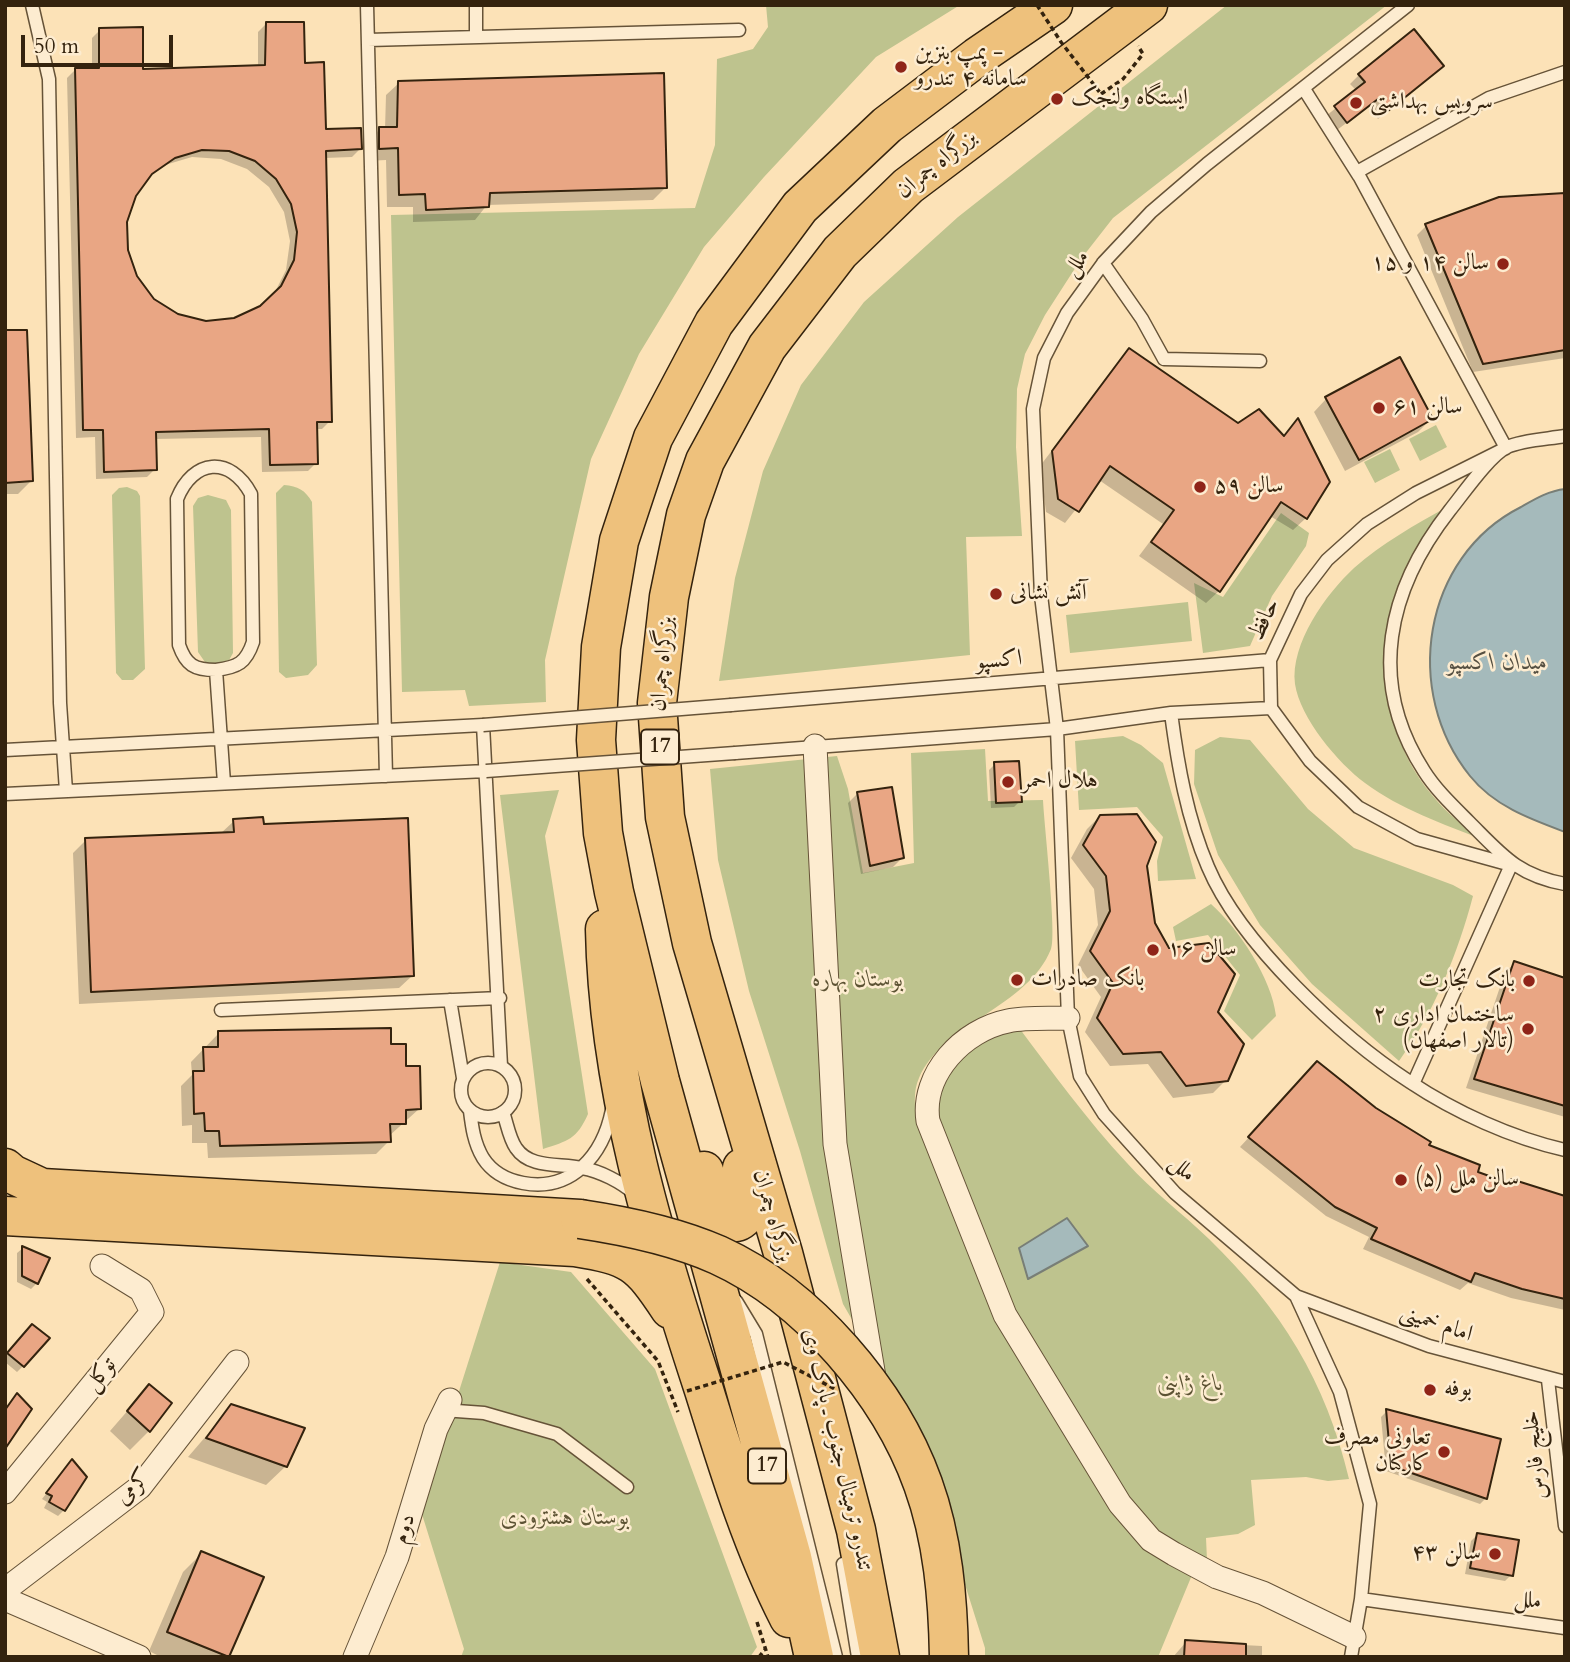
<!DOCTYPE html>
<meta charset="utf-8">
<style>
body{margin:0}
#map{position:relative;width:1570px;height:1662px;overflow:hidden;background:#fce2b7;font-family:Cardo,serif}
canvas{display:block}
.frame{position:absolute;inset:0;border:7px solid #34230e;pointer-events:none}
.scale{position:absolute;left:21px;top:35px;width:152px;height:32px;box-sizing:border-box;border:4px solid #34230e;border-top:0;padding-left:9px;font-size:21px;line-height:24px;white-space:nowrap;color:#34230e;-webkit-text-stroke:5px #fdecd0;paint-order:stroke}
</style>
<div id="map">
<canvas width="1570" height="1662"></canvas>
<div class="frame"></div>
<div class="scale">50 m</div>
</div>
<script>
const c = document.querySelector('canvas').getContext('2d');
c.lineJoin = 'round';
function fillPath(path, color) {
  c.fillStyle = color;
  c.fill(path, 'evenodd');
}
function stroke(path, color, width, dash) {
  c.strokeStyle = color;
  c.lineWidth = width;
  c.lineCap = dash ? 'butt' : 'round';
  c.setLineDash(dash || []);
  c.stroke(path);
}
function drawText(font, color, halo, rows, align = 'center') {
  c.font = font + ' Cardo,Amiri,serif';
  c.lineWidth = 5;
  c.setLineDash([]);
  c.textBaseline = 'middle';
  c.strokeStyle = halo;
  c.fillStyle = color;
  for (const [text, x, y, turn = 0] of rows) {
    c.save();
    c.translate(x, y);
    c.rotate((+turn || 0) * Math.PI / 180);
    c.textAlign = isNaN(turn) ? turn : align;
    if (halo) c.strokeText(text, 0, 0);
    c.fillText(text, 0, 0);
    c.restore();
  }
}
const green = new Path2D(`
 M766 5H960L876 57 764 177 704 247 639 354 591 459 545 660 546 702 469 706 465 690 402 692 391 215 695 208 715 145 717 59 753 49 768 27Z
 M1227 5H1387L1113 218 1081 259 1045 315 1025 354 1017 389 1016 447 1022 536 966 537 970 655 719 681 735 578 763 471 801 385 864 302 958 217Z
 M1436 425 1447 447 1420 461 1409 439Z
 M1390 449 1400 470 1375 483 1364 462Z
 M284 485C298 486 305 490 312 502L317 665 308 675 286 678 279 672 276 493Z
 M127 487 137 491 140 496 145 669 133 680H122L116 673 112 495 119 488Z
 M208 495 226 500 231 510 233 653 228 662 207 665 198 652 193 506 198 498Z
 M1447 507C1376 584 1362 711 1432 795 1447 814 1465 827 1484 840 1443 824 1400 809 1365 783 1338 763 1300 718 1295 684 1290 644 1326 594 1354 568 1382 543 1415 525 1447 507Z
 M1281 513 1309 533 1306 546 1272 596 1250 646 1203 653 1194 583 1223 597Z
 M1188 602 1192 641 1070 653 1066 615Z
 M1123 736 1141 745 1163 763 1196 879 1158 881 1157 861 1163 837 1137 807 1079 810 1075 741Z
 M1220 737 1250 740 1308 809 1354 848 1453 885 1473 896C1458 953 1434 1013 1399 1061L1312 984 1260 925 1218 855 1194 784 1195 750Z
 M985 749 988 801 1043 800C1044 824 1057 936 1051 949 1028 1007 942 1024 919 1078 913 1091 915 1106 916 1120L989 1303 1073 1439 1192 1575 1158 1657H985V1648L917 1432 843 1304 800 1151 749 991 718 860 710 769 837 756 848 789 863 873 914 863 911 753Z
 M559 790 545 836 588 1114C577 1139 568 1141 543 1149L500 795Z
 M1211 904C1239 929 1272 979 1276 1016L1252 1040 1224 1011 1240 975 1208 935 1176 941 1173 927Z
 M1017 1025C1052 1072 1087 1120 1127 1163 1152 1191 1182 1213 1209 1239 1281 1309 1326 1381 1349 1479L1328 1481 1306 1477 1251 1480 1255 1525 1238 1534 1206 1538 1207 1560 1145 1527 1009 1307 934 1114 953 1057Z
 M500 1262 571 1272 655 1369 757 1647 750 1657H461L464 1649 421 1511Z`);
const water = new Path2D(`
 M1565 489V832C1530 819 1494 806 1470 776 1402 692 1422 557 1521 507 1535 499 1548 491 1565 489Z
 M1067 1218 1088 1246 1028 1279 1019 1248Z`);
const shadow = new Path2D(`
 M266 24 303 65 324 130 360 149 352 157 325 158 330 421 322 429H316V463L308 471 262 472 261 437 155 439V469L147 477 96 479 95 437 76 438 67 78 75 70 92 69V38L100 30 141 71 258 67V32ZM192 157 221 159 247 169 269 187 284 212 290 241 286 270 273 296 261 307 235 320 206 323 177 316 153 300 135 277 126 251 125 222 134 195 147 178 165 165Z
 M1359 75H1433L1378 119 1369 106 1337 130 1326 116 1357 91 1350 84Z
 M399 83 666 187 653 200 487 205 475 220 413 222V207H387L386 160 367 161V142L380 129H385L386 95Z
 M1565 195V358L1473 372 1417 235 1426 226Z
 M5 332 31 481 18 494H5Z
 M1129 350 1238 425 1283 437 1298 421 1306 518 1293 530 1270 516 1219 591 1206 603 1139 556 1163 524 1099 480 1065 523 1046 512 1040 466Z
 M1326 399 1431 419 1418 432 1345 471 1314 412Z
 M995 764 1020 801 1014 807 991 808 989 770Z
 M858 793 902 858 893 867 861 874 848 803Z
 M1100 816 1145 866 1153 924 1168 950 1216 1012 1226 1080 1213 1093 1173 1098 1148 1064 1110 1066 1085 1032 1101 997 1078 965 1098 925 1094 889 1071 858 1087 829Z
 M234 821 262 826 412 976 399 988 79 1004 73 853 86 840 220 834Z
 M1515 963 1565 980V1117L1466 1088 1505 972Z
 M219 1033 390 1046 404 1068 419 1109 389 1136V1141L376 1154 208 1158 207 1143H192V1125L182 1126 181 1086 192 1075 191 1062Z
 M1308 1073 1375 1110 1427 1146 1476 1173 1508 1185 1565 1198V1310L1511 1298 1468 1283 1460 1290 1363 1249 1369 1237 1326 1216 1240 1147Z
 M23 1248 37 1283 31 1289 17 1282V1253Z
 M26 1332 23 1366 17 1372 5 1362V1357Z
 M149 1386V1431L130 1450 110 1431Z
 M232 1406 286 1466 266 1485 188 1457Z
 M1387 1411 1486 1498 1480 1504 1386 1471 1381 1417Z
 M67 1467 64 1510 58 1516 44 1508 47 1502 42 1499Z
 M1477 1535 1511 1575 1505 1581 1465 1574 1471 1541Z
 M202 1553 262 1578 227 1657H161L149 1651 183 1572Z
 M1186 1642 1262 1646V1657H1173Z`);
const building = new Path2D(`
 M266 22H304L305 63 324 62 326 129 361 128 362 149 326 151 332 422H317L318 464 270 465 269 429 156 432 157 470 104 472 103 430H83L75 68H99V28L143 27V69L265 65ZM202 150 229 151 255 161 276 179 291 204 297 232 294 260 281 286 260 306 234 318 206 321 178 314 154 299 137 276 128 250 127 222 136 196 152 174 175 158Z
 M1414 29 1444 66 1388 111 1378 99 1347 123 1334 106 1365 82 1358 74Z
 M664 73 667 188 490 193 489 207 426 210 425 194 399 195 398 148 379 149V127H397L398 81Z
 M1565 193V350L1483 364 1425 224 1499 197Z
 M5 330H27L33 481 5 483Z
 M1129 348 1238 423 1259 409 1284 436 1298 418 1330 482 1307 519 1281 502 1220 592 1151 542 1174 510 1110 466 1079 512 1058 499 1052 451Z
 M1400 357 1433 419 1359 460 1325 397Z
 M1019 761 1022 802 996 803 994 762Z
 M892 787 904 858 870 866 857 792Z
 M1137 814 1156 842 1147 866 1155 923 1169 948 1209 943 1235 974 1218 1012 1244 1044 1228 1081 1186 1086 1161 1052 1123 1054 1097 1018 1113 983 1090 951 1110 911 1106 876 1083 845 1100 815Z
 M263 817 264 824 408 818 414 976 91 992 85 838 234 832 233 819Z
 M1514 961 1565 978V1106L1474 1079Z
 M391 1028V1044H406V1066H420L421 1109 406 1110V1124H390L391 1142 220 1146 219 1131H205L204 1113 194 1114 193 1071H204L203 1047H218V1031Z
 M1317 1061 1376 1108 1431 1142 1429 1145 1480 1165 1478 1172 1509 1183 1511 1179 1565 1196V1299L1522 1289 1475 1273 1471 1282 1371 1239 1377 1228 1335 1207 1248 1137Z
 M22 1246 50 1258 38 1284 22 1276Z
 M32 1324 50 1338 24 1367 7 1353Z
 M149 1384 172 1403 150 1432 127 1411Z
 M17 1393 32 1409 5 1449V1410Z
 M231 1404 305 1428 287 1467 206 1438Z
 M1386 1409 1501 1439 1487 1499 1391 1466Z
 M72 1459 87 1477 65 1511 49 1502 52 1496 46 1493Z
 M1477 1533 1519 1540 1513 1576 1470 1568Z
 M201 1551 264 1577 229 1657 167 1632Z
 M1185 1640 1246 1644V1657H1184Z`);
const path = new Path2D(`
 M1101 94 1123 79 1143 54 1138 46
 M587 1279 658 1361 678 1412
 M757 1622 768 1657
 M759 1657 766 1648`);
const lane = new Path2D(`
 M32 5 49 79 60 703 66 791
 M367 5 386 776
 M476 37V5
 M368 40 739 30
 M1304 89 1359 176
 M1103 263 1142 319 1164 359 1260 361
 M1565 436C1548 439 1523 440 1507 447 1490 455 1463 494 1450 510 1388 589 1366 681 1424 771 1436 790 1453 806 1469 822 1502 855 1517 875 1565 884
 M216 670C194 670 186 665 179 645L177 499C193 459 230 455 251 494L253 642C246 663 238 667 216 670L224 783
 M731 705 1270 660
 M1171 713C1178 766 1187 818 1208 867 1240 943 1342 1038 1410 1082 1455 1112 1512 1138 1565 1150
 M5 750 483 725 501 1066
 M735 753 1057 729 1171 713 1271 708
 M5 794 486 771
 M450 1000 463 1078
 M221 1010 500 998
 M461 1090a27 27 0 1 1 54 0a27 27 0 1 1-54 0Z
 M1413 1084 1511 865 1417 839 1358 807 1310 761 1271 708 1270 660 1301 594 1327 560 1367 524 1416 493 1506 448 1357 172 1489 98 1565 72
 M470 1111C472 1127 474 1143 483 1158 492 1172 507 1180 523 1183 572 1192 603 1155 612 1110
 M503 1112C507 1123 509 1138 516 1148 530 1169 560 1163 582 1168 600 1171 621 1182 635 1194
 M1296 1296 1429 1346 1565 1382
 M736 1301 756 1334 836 1657
 M1548 1380 1565 1526
 M443 1410 484 1413 557 1434 627 1487
 M843 1564 858 1657
 M1361 1599 1565 1628
 M1351 1657 1361 1599 1370 1504 1340 1392 1296 1296 1175 1193 1104 1114 1080 1076 1068 1018 1057 729 1041 595 1033 409 1044 358 1067 313 1104 262 1151 212 1207 164 1408 5`);
const street = new Path2D(`
 M815 746 835 1144 875 1383
 M1068 1018C1049 1019 1027 1017 1008 1021 963 1030 921 1074 928 1121L1005 1315 1120 1504 1151 1540 1174 1554 1217 1577 1263 1593 1354 1637
 M5 1492 152 1312 141 1290 102 1266
 M5 1590 140 1487 237 1362
 M5 1599 139 1657
 M355 1657 397 1557 436 1429 450 1400`);
const highway = new Path2D(`
 M605 929C608 1087 655 1241 704 1390 728 1467 752 1546 789 1618
 M5 1168 12 1174 42 1188 580 1219
 M704 1171C710 1187 725 1247 749 1211L742 1168
 M5 1216 575 1247C631 1256 639 1262 670 1309
 M814 1657 792 1557 660 1081 614 892 603 833 596 740 601 647 619 541 653 438 714 323 800 207 887 125 977 57 1053 5
 M880 1657 856 1530 783 1253 692 943 665 817 657 703 669 597 686 515 705 461 767 347 840 252 908 186 1148 5`);
const pathBridge = new Path2D(`
 M1037 5 1061 42 1101 94
 M687 1391 783 1362 835 1389`);
const laneBridge = new Path2D(`
 M483 725 731 705
 M486 771 735 753`);
const highwayBridge = new Path2D(`
 M580 1219C627 1226 675 1236 718 1255 808 1296 890 1392 923 1484 943 1539 948 1599 949 1657`);
const markers = [
 [901,67,7,"#8f2418"],
 [1057,99,7,"#8f2418"],
 [1356,103,7,"#8f2418"],
 [1503,264,7,"#8f2418"],
 [1379,408,7,"#8f2418"],
 [1200,487,7,"#8f2418"],
 [996,594,7,"#8f2418"],
 [1008,782,7,"#8f2418"],
 [1153,950,7,"#8f2418"],
 [1017,980,7,"#8f2418"],
 [1529,981,7,"#8f2418"],
 [1528,1029,7,"#8f2418"],
 [1401,1180,7,"#8f2418"],
 [1430,1390,7,"#8f2418"],
 [1444,1452,7,"#8f2418"],
 [1495,1554,7,"#8f2418"]
];
const shields = [
 [660,747,38],
 [767,1466,38]
];
const shieldNames = [
 ["17",660,747],
 ["17",767,1466]
];
const poiNames = [
 ["پمپ بنزین -",915,54],
 ["سامانه ۴ تندرو",915,80],
 ["ایستگاه ولنجک",1071,99],
 ["سرویس بهداشتی",1370,103],
 ["سالن ۱۴ و ۱۵",1489,264,"right"],
 ["سالن ۶۱",1393,408],
 ["سالن ۵۹",1214,487],
 ["آتش نشانی",1010,594],
 ["هلال احمر",1022,782],
 ["سالن ۱۶",1167,950],
 ["بانک صادرات",1031,980],
 ["بانک تجارت",1515,981,"right"],
 ["ساختمان اداری ۲",1514,1016,"right"],
 ["(تالار اصفهان)",1514,1042,"right"],
 ["(۵) سالن ملل",1415,1180],
 ["بوفه",1444,1390],
 ["تعاونی مصرف",1430,1439,"right"],
 ["کارکنان",1430,1465,"right"],
 ["سالن ۴۳",1481,1554,"right"]
];
const streetNames = [
 ["بزرگراه چمران",937,165,-39],
 ["ملل",1077,264,-53],
 ["حافظ",1265,620,-65],
 ["اکسپو",999,661,-5],
 ["بزرگراه چمران",663,664,-85],
 ["ملل",1182,1169,45],
 ["بزرگراه چمران",772,1216,74],
 ["امام خمینی",1436,1324,19],
 ["توکل",101,1375,-51],
 ["تندرو ترمینال جنوب ـ پارک وی",837,1450,77],
 ["خلیج فارس",1536,1455,-96],
 ["کرمی",134,1488,-44],
 ["دوم",405,1529,-73],
 ["ملل",1528,1601,8]
];
const parkNames = [
 ["بوستان بهاره",858,981],
 ["باغ ژاپنی",1190,1385],
 ["بوستان هشترودی",565,1519]
];
const waterNames = [
 ["میدان اکسپو",1497,663]
];
fillPath(green, '#bec38e');
fillPath(water, '#a5babb');
stroke(water, '#787e76', 2);
fillPath(shadow, '#0003');
fillPath(building, '#e9a684');
stroke(building, '#34230e', 2);
stroke(lane, '#665338', 15);
stroke(street, '#665338', 25);
stroke(highway, '#34230e', 41);
stroke(path, '#34230e', 3.5, [5, 3.5]);
stroke(lane, '#fdecd0', 12);
stroke(street, '#fdecd0', 23);
stroke(highway, '#eec17c', 38);
stroke(laneBridge, '#665338', 15, []);
stroke(highwayBridge, '#34230e', 41, []);
stroke(pathBridge, '#34230e', 3.5, [5, 3.5]);
stroke(laneBridge, '#fdecd0', 12);
stroke(highwayBridge, '#eec17c', 38);
for (const [x, y, r, color] of markers) {
  const dot = new Path2D();
  dot.arc(x, y, r, 0, 2 * Math.PI);
  c.fillStyle = color;
  c.fill(dot);
  stroke(dot, '#fdecd0', 2.5);
}
for (const [x, y, w] of shields) {
  const box = new Path2D();
  box.roundRect(x - w / 2, y - 17.5, w, 35, 5);
  c.fillStyle = '#fdecd0';
  c.fill(box);
  stroke(box, '#34230e', 2);
}
drawText('bold 21px', '#34230e', null, shieldNames);
drawText('23px', '#34230e', '#fdecd0', poiNames, 'left');
drawText('23px', '#34230e', '#fdecd0', streetNames);
drawText('italic 23px', '#5d5334', '#fdecd0', parkNames);
drawText('italic 24px', '#565042', '#fdecd0', waterNames);
</script>
